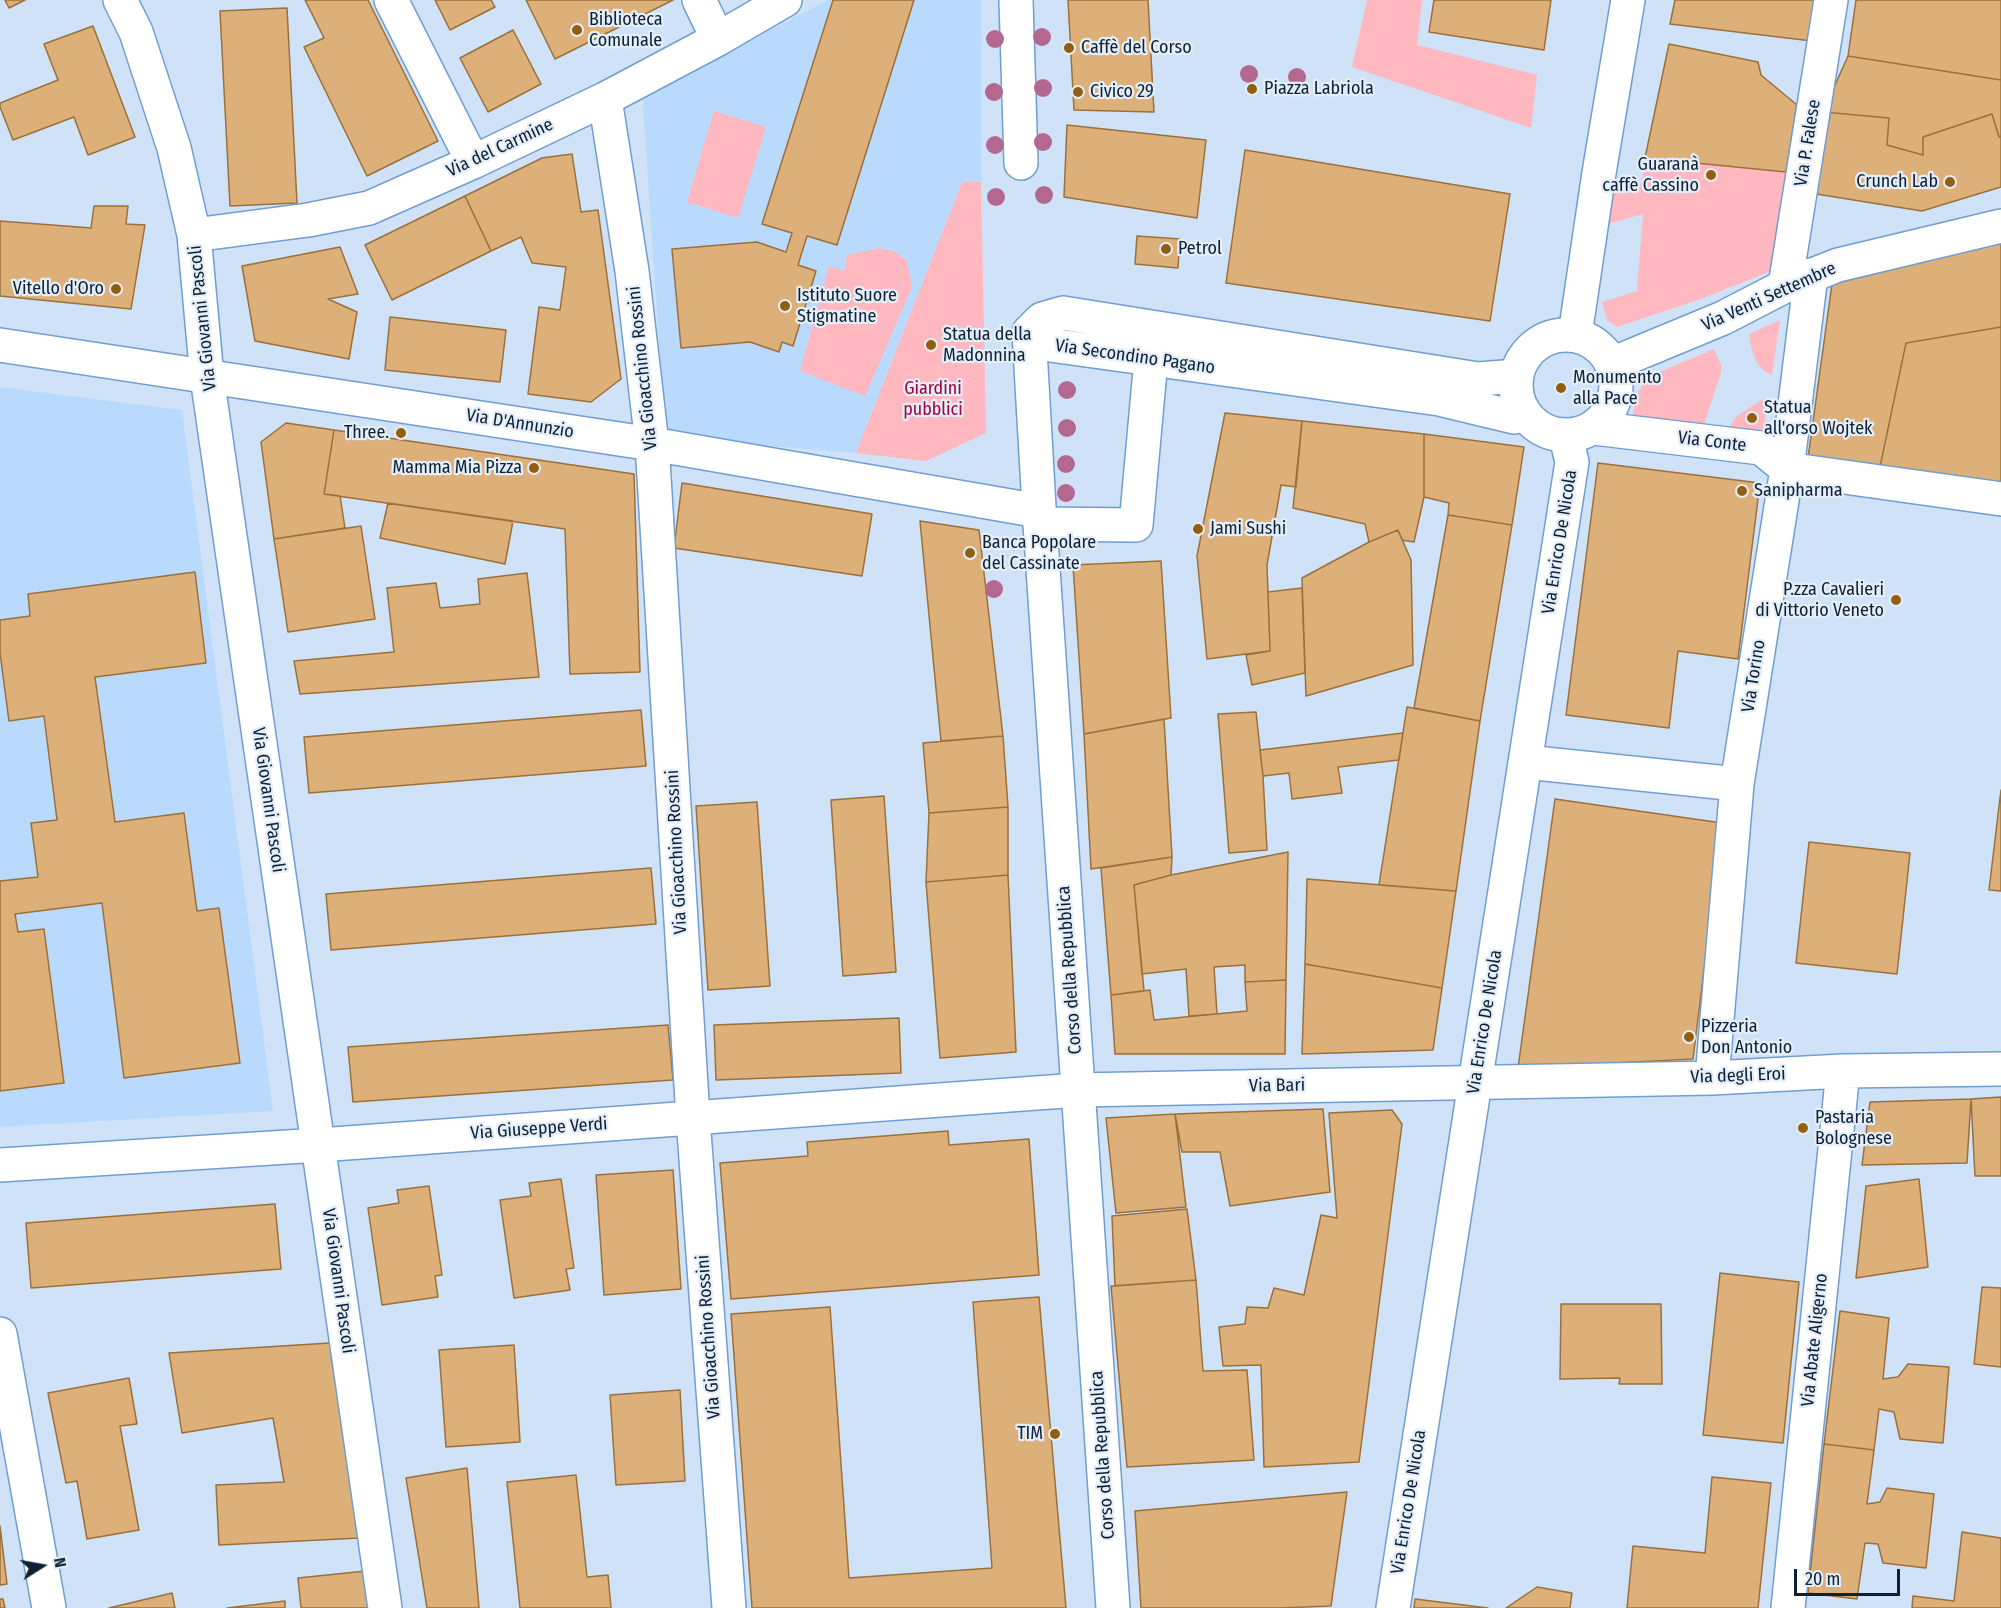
<!DOCTYPE html>
<meta charset="utf-8">
<style>
body{margin:0}
#map{position:relative;width:2001px;height:1608px;overflow:hidden;background:#cfe2f7;font-family:"Fira Sans Condensed",sans-serif}
canvas{display:block}
.north{position:absolute;left:12px;top:1536px;width:60px;height:60px;-webkit-text-stroke:4px #e4eef9;paint-order:stroke;rotate:79deg;font-size:16px;font-weight:700;line-height:24px;text-align:center;color:#0e2134}
.north::after{content:'';display:block;margin:auto;width:21px;height:27px;background:#0e2134;clip-path:polygon(50% 0,100% 100%,50% 72%,0 100%)}
.scale{position:absolute;left:1794px;top:1569px;width:106px;height:27px;box-sizing:border-box;border:3px solid #0e2134;border-top:0;padding-left:8px;font-size:18px;line-height:21px;white-space:nowrap;color:#0e2134;-webkit-text-stroke:4px #e4eef9;paint-order:stroke}
</style>
<div id="map">
<canvas width="2001" height="1608"></canvas>
<div class="north">N</div>
<div class="scale">20 m</div>
</div>
<script>
const c = document.querySelector('canvas').getContext('2d');
c.lineJoin = 'round';
function fillPath(path, color) {
  c.fillStyle = color;
  c.fill(path, 'evenodd');
}
function stroke(path, color, width, dash) {
  c.strokeStyle = color;
  c.lineWidth = width;
  c.lineCap = dash ? 'butt' : 'round';
  c.setLineDash(dash || []);
  c.stroke(path);
}
function drawText(font, color, halo, rows, align = 'center') {
  c.font = font + ' "Fira Sans Condensed",sans-serif';
  c.lineWidth = 4.5;
  c.setLineDash([]);
  c.textBaseline = 'middle';
  c.strokeStyle = halo;
  c.fillStyle = color;
  for (const [text, x, y, turn = 0] of rows) {
    c.save();
    c.translate(x, y);
    c.rotate((+turn || 0) * Math.PI / 180);
    c.textAlign = isNaN(turn) ? turn : align;
    if (halo) c.strokeText(text, 0, 0);
    c.fillText(text, 0, 0);
    c.restore();
  }
}
const built = new Path2D(`
 M828 0H981V182L962 183 856 453 673 438 665 430 643 105 645 95Z
 M0 387 182 410 273 1111 0 1127Z`);
const green = new Path2D(`
 M1367 0H1422L1417 45 1537 75 1531 128 1352 67Z
 M714 111 766 127 738 218 687 202Z
 M1645 158 1786 172 1776 269 1698 300 1617 327 1607 320 1602 302 1637 291 1643 214 1608 224 1614 179 1642 183Z
 M962 182H981L986 433 926 461 856 453Z
 M879 248 894 251 907 261 912 287 865 396 800 371 829 266 844 271 847 255Z
 M1780 320 1772 375C1754 368 1752 351 1749 334Z
 M1714 349 1721 365V373L1703 428 1633 418C1634 402 1638 387 1650 376Z
 M1763 399H1768L1763 433 1727 430 1737 416Z`);
const building = new Path2D(`
 M5 0H25L9 8Z
 M305 0H368L438 141 367 176 304 47 324 38Z
 M435 0H491L495 7 450 30Z
 M526 0H673L555 59Z
 M833 0H914L837 245 807 236 798 265 816 271 793 346 782 342 779 352 750 342 681 348 672 249 757 242 786 252 792 233 762 224Z
 M1068 0H1148L1154 112 1074 110Z
 M1434 0H1551L1544 50 1429 32Z
 M1675 0H1816L1812 41 1670 24Z
 M1856 0H2001V80L1848 56Z
 M287 8 297 203 230 206 220 11Z
 M93 26 135 137 88 155 74 117 13 140 0 107V103L58 80 44 44Z
 M513 30 541 84 488 112 460 58Z
 M1669 44 1758 62 1761 75 1797 105 1786 172 1645 158Z
 M1848 56 2001 80V136L1999 137 1992 114 1923 137V155L1887 145 1889 118 1823 112Z
 M1823 112 1889 118 1887 145 1923 155V137L1992 114 1999 137 2001 136V187L1922 211 1810 193Z
 M1067 125 1206 140 1197 218 1064 197Z
 M1245 150 1510 194 1490 321 1226 283Z
 M572 154 581 212 598 210 621 379 591 402 528 394 539 307 560 310 566 267 532 263 521 237 491 251 465 196 542 158Z
 M465 196 491 251 392 300 365 245Z
 M94 206H128L126 224 145 225 131 309 0 296V221L91 228Z
 M1137 236 1180 239 1178 268 1135 264Z
 M2001 243V327L1906 343 1880 467 1808 458 1832 284Z
 M340 247 358 294 328 299 357 312 349 359 255 341 242 266Z
 M390 317 506 330 500 382 385 370Z
 M2001 327V486L1880 467 1906 343Z
 M1225 413 1302 421 1296 487 1281 485 1267 565 1270 651 1207 659 1197 556Z
 M1302 421 1424 434V497L1414 542 1402 540 1398 530 1369 542 1365 524 1293 508Z
 M286 423 334 430 324 494 340 496 345 528 274 539 261 442Z
 M334 430 634 474 640 672 570 674 565 529 324 494Z
 M1424 434 1524 447 1512 525 1448 515 1449 503 1424 497Z
 M1598 463 1760 483 1738 659 1678 651 1669 728 1566 715Z
 M682 483 872 514 862 576 674 548Z
 M388 503 513 521 505 564 380 538Z
 M1448 515 1512 525 1480 721 1414 708Z
 M920 521 979 530 1003 736 941 741Z
 M361 526 375 619 288 632 274 539Z
 M1398 530 1411 560 1413 665 1306 696 1302 578 1369 542Z
 M1161 561 1171 718 1084 734 1073 565Z
 M195 572 206 663 95 677 115 822 184 813 197 911 219 908 240 1063 124 1078 102 903 15 914 18 932 44 929 64 1083 0 1091V881L38 877 31 823 57 820 44 716 9 721 0 653V620L30 616 28 594Z
 M527 573 539 677 300 694 294 661 394 652 387 588 436 583 440 608 480 604 478 579Z
 M1302 588 1305 673 1252 685 1246 655 1270 651 1268 592Z
 M1407 707 1480 721 1456 891 1379 885Z
 M641 710 646 766 309 793 304 737Z
 M1256 712 1263 776 1267 850 1229 853 1218 714Z
 M1164 719 1172 857 1091 869 1084 734Z
 M1403 733 1399 760 1338 767 1342 793 1292 799 1289 773 1263 776 1260 750Z
 M1003 736 1008 807 929 813 923 743Z
 M2001 790V891L1989 890Z
 M884 796 896 972 843 976 831 800Z
 M1555 799 1722 823 1693 1059 1518 1068Z
 M757 802 770 986 708 990 696 806Z
 M1008 807V875L926 882 929 813Z
 M1809 842 1910 853 1897 974 1796 963Z
 M1288 852 1286 980 1245 982V965L1214 967 1217 1014 1189 1016 1186 969 1142 974 1134 885 1171 875Z
 M1172 857 1171 875 1134 885 1144 991 1111 995 1101 868Z
 M651 868 656 924 331 950 326 894Z
 M1008 875 1016 1052 940 1058 926 882Z
 M1307 879 1456 891 1442 988 1305 964Z
 M1305 964 1442 988 1433 1050 1302 1054Z
 M1286 980 1285 1054H1115L1111 995 1150 990 1154 1020 1247 1011 1245 982Z
 M899 1018 901 1073 716 1080 714 1025Z
 M668 1025 673 1080 353 1102 348 1047Z
 M2001 1097V1176H1975L1971 1099Z
 M1971 1099 1967 1163 1862 1165 1870 1102Z
 M1323 1109 1330 1192 1230 1206 1220 1152H1182L1175 1114Z
 M1392 1110 1402 1124 1359 1462 1264 1467 1261 1365 1223 1366 1219 1327 1245 1324 1247 1307 1268 1308 1274 1288 1304 1295 1321 1215 1337 1218 1329 1113Z
 M1175 1114 1186 1207 1116 1213 1106 1118Z
 M948 1131 949 1145 1029 1139 1039 1275 731 1299 720 1163 808 1156 807 1142Z
 M673 1170 681 1289 604 1295 596 1175Z
 M561 1179 574 1268 566 1269 570 1290 514 1298 500 1200 531 1196 529 1183Z
 M1919 1179 1928 1267 1856 1278 1866 1186Z
 M429 1186 442 1275 435 1276 438 1297 382 1305 368 1208 399 1203 397 1190Z
 M275 1204 281 1269 31 1288 26 1223Z
 M1187 1209 1196 1280 1115 1286 1112 1216Z
 M1720 1273 1799 1282 1783 1443 1703 1435Z
 M1196 1280 1203 1371 1247 1370 1254 1460 1127 1467 1111 1286Z
 M1982 1287 2001 1288V1367L1974 1364Z
 M1039 1297 1066 1608H752L731 1314 830 1307 849 1578 992 1568 973 1302Z
 M1561 1304H1661L1662 1384H1619L1620 1378 1560 1379Z
 M1840 1311 1889 1318 1883 1379 1898 1377 1908 1364 1949 1367 1943 1443 1900 1439 1894 1412 1879 1409 1874 1450 1824 1444Z
 M330 1343 360 1538 219 1545 216 1485 284 1482 273 1418 182 1433 169 1353Z
 M514 1345 520 1442 446 1447 439 1350Z
 M129 1378 137 1424 120 1426 139 1530 87 1539 77 1481 66 1483 48 1393Z
 M680 1390 685 1481 616 1485 610 1395Z
 M1824 1444 1874 1450 1867 1504 1880 1502 1887 1488 1934 1494 1926 1568 1883 1563 1878 1544 1865 1543 1857 1599 1808 1593Z
 M467 1468 479 1608H427L406 1478Z
 M576 1475 587 1577 608 1575 611 1608H520L507 1482Z
 M1712 1477 1771 1483 1758 1608H1627L1633 1546 1705 1553Z
 M1347 1492 1331 1606 1280 1608H1141L1135 1511Z
 M0 1526 7 1584 0 1585Z
 M1962 1532 2001 1538V1608H1912L1913 1596 1954 1601Z
 M366 1571 370 1608H301L298 1578Z
 M1537 1587 1572 1593 1570 1608H1506Z
 M172 1593 175 1608H109Z
 M0 1599H3L5 1608H0Z
 M1415 1599 1488 1608H1414Z
 M285 1601V1608H227Z`);
const minor = new Path2D(`
 M120 0 136 32 174 148 194 235 207 377 385 1608
 M391 0 473 162
 M699 0 718 39
 M1016 0 1021 163
 M605 99 632 271 652 444 693 1118 729 1608
 M194 235 308 220 369 208 473 162 605 99 718 39 785 0
 M1785 286 1831 0
 M1575 335 1599 173 1628 0
 M0 345 652 444 1039 511
 M1594 428 1761 448 1787 469 2001 499
 M1040 524 1136 525 1151 359
 M1526 762 1737 784
 M1712 1078 1737 784 1787 469 1811 275
 M0 1165 319 1145 1078 1090 1712 1078 1843 1071 2001 1069
 M0 1334 49 1608
 M1788 1608 1843 1071`);
const major = new Path2D(`
 M1029 332 1040 524 1113 1608
 M1029 332 1043 344 1439 399 1514 417 1521 410
 M1029 332 1042 319 1063 313 1478 379 1517 376
 M1516 385a50 50 0 1 1 100 0a50 50 0 1 1-100 0Z
 M1612 364 1723 318 1785 286 1838 265 2001 226
 M1393 1608 1572 462 1566 437`);
const trees = [
 [1042,37],
 [995,39],
 [1249,74],
 [1297,77],
 [1043,88],
 [994,92],
 [1043,142],
 [995,145],
 [1044,195],
 [996,197],
 [1067,390],
 [1067,428],
 [1066,464],
 [1066,493],
 [994,589]
];
const markers = [
 [577,30,6,"#925f11"],
 [1069,48,6,"#925f11"],
 [1252,89,6,"#925f11"],
 [1078,92,6,"#925f11"],
 [1711,175,6,"#925f11"],
 [1950,182,6,"#925f11"],
 [1166,249,6,"#925f11"],
 [116,289,6,"#925f11"],
 [785,306,6,"#925f11"],
 [931,345,6,"#925f11"],
 [1561,388,6,"#925f11"],
 [1752,418,6,"#925f11"],
 [401,433,6,"#925f11"],
 [534,468,6,"#925f11"],
 [1742,491,6,"#925f11"],
 [1198,529,6,"#925f11"],
 [970,553,6,"#925f11"],
 [1896,600,6,"#925f11"],
 [1689,1037,6,"#925f11"],
 [1803,1128,6,"#925f11"],
 [1055,1434,6,"#925f11"]
];
const poiNames = [
 ["Biblioteca",589,20],
 ["Comunale",589,41],
 ["Caffè del Corso",1081,48],
 ["Piazza Labriola",1264,89],
 ["Civico 29",1090,92],
 ["Guaranà",1699,165,"right"],
 ["caffè Cassino",1699,186,"right"],
 ["Crunch Lab",1938,182,"right"],
 ["Petrol",1178,249],
 ["Vitello d'Oro",104,289,"right"],
 ["Istituto Suore",797,296],
 ["Stigmatine",797,317],
 ["Statua della",943,335],
 ["Madonnina",943,356],
 ["Monumento",1573,378],
 ["alla Pace",1573,399],
 ["Statua",1764,408],
 ["all'orso Wojtek",1764,429],
 ["Three.",389,433,"right"],
 ["Mamma Mia Pizza",522,468,"right"],
 ["Sanipharma",1754,491],
 ["Jami Sushi",1210,529],
 ["Banca Popolare",982,543],
 ["del Cassinate",982,564],
 ["P.zza Cavalieri",1884,590,"right"],
 ["di Vittorio Veneto",1884,611,"right"],
 ["Pizzeria",1701,1027],
 ["Don Antonio",1701,1048],
 ["Pastaria",1815,1118],
 ["Bolognese",1815,1139],
 ["TIM",1043,1434,"right"]
];
const streetNames = [
 ["Via P. Falese",1808,143,-81],
 ["Via del Carmine",500,148,-25],
 ["Via Venti Settembre",1769,297,-24],
 ["Via Giovanni Pascoli",203,318,-96],
 ["Via Secondino Pagano",1135,357,8],
 ["Via Gioacchino Rossini",643,368,-96],
 ["Via D'Annunzio",520,424,9],
 ["Via Conte",1712,442,7],
 ["Via Enrico De Nicola",1560,542,-81],
 ["Via Torino",1754,676,-81],
 ["Via Giovanni Pascoli",268,800,82],
 ["Via Gioacchino Rossini",677,852,-93],
 ["Corso della Repubblica",1070,970,-94],
 ["Via Enrico De Nicola",1485,1022,-81],
 ["Via degli Eroi",1738,1076,-2],
 ["Via Bari",1277,1086,-1],
 ["Via Giuseppe Verdi",539,1129,-4],
 ["Via Giovanni Pascoli",338,1281,82],
 ["Via Gioacchino Rossini",709,1337,-94],
 ["Via Abate Aligerno",1815,1340,-84],
 ["Corso della Repubblica",1103,1455,-94],
 ["Via Enrico De Nicola",1409,1502,-81]
];
const parkNames = [
 ["Giardini",933,389],
 ["pubblici",933,410]
];
fillPath(built, '#badafd');
fillPath(green, '#ffb7c0');
fillPath(building, '#deb079');
stroke(building, '#9b703a', 1.5);
stroke(minor, '#709ed0', 36);
stroke(major, '#709ed0', 36);
stroke(minor, '#fff', 33);
stroke(major, '#fff', 33);
c.fillStyle = '#b46890';
for (const [x, y] of trees) {
  c.beginPath();
  c.arc(x, y, 9, 0, 2 * Math.PI);
  c.fill();
}
for (const [x, y, r, color] of markers) {
  const dot = new Path2D();
  dot.arc(x, y, r, 0, 2 * Math.PI);
  c.fillStyle = color;
  c.fill(dot);
  stroke(dot, '#e4eef9', 2);
}
drawText('18px', '#0e2134', '#e4eef9', poiNames, 'left');
drawText('18px', '#0e2134', '#e4eef9', streetNames);
drawText('18px', '#9d053b', '#e4eef9', parkNames);
</script>
